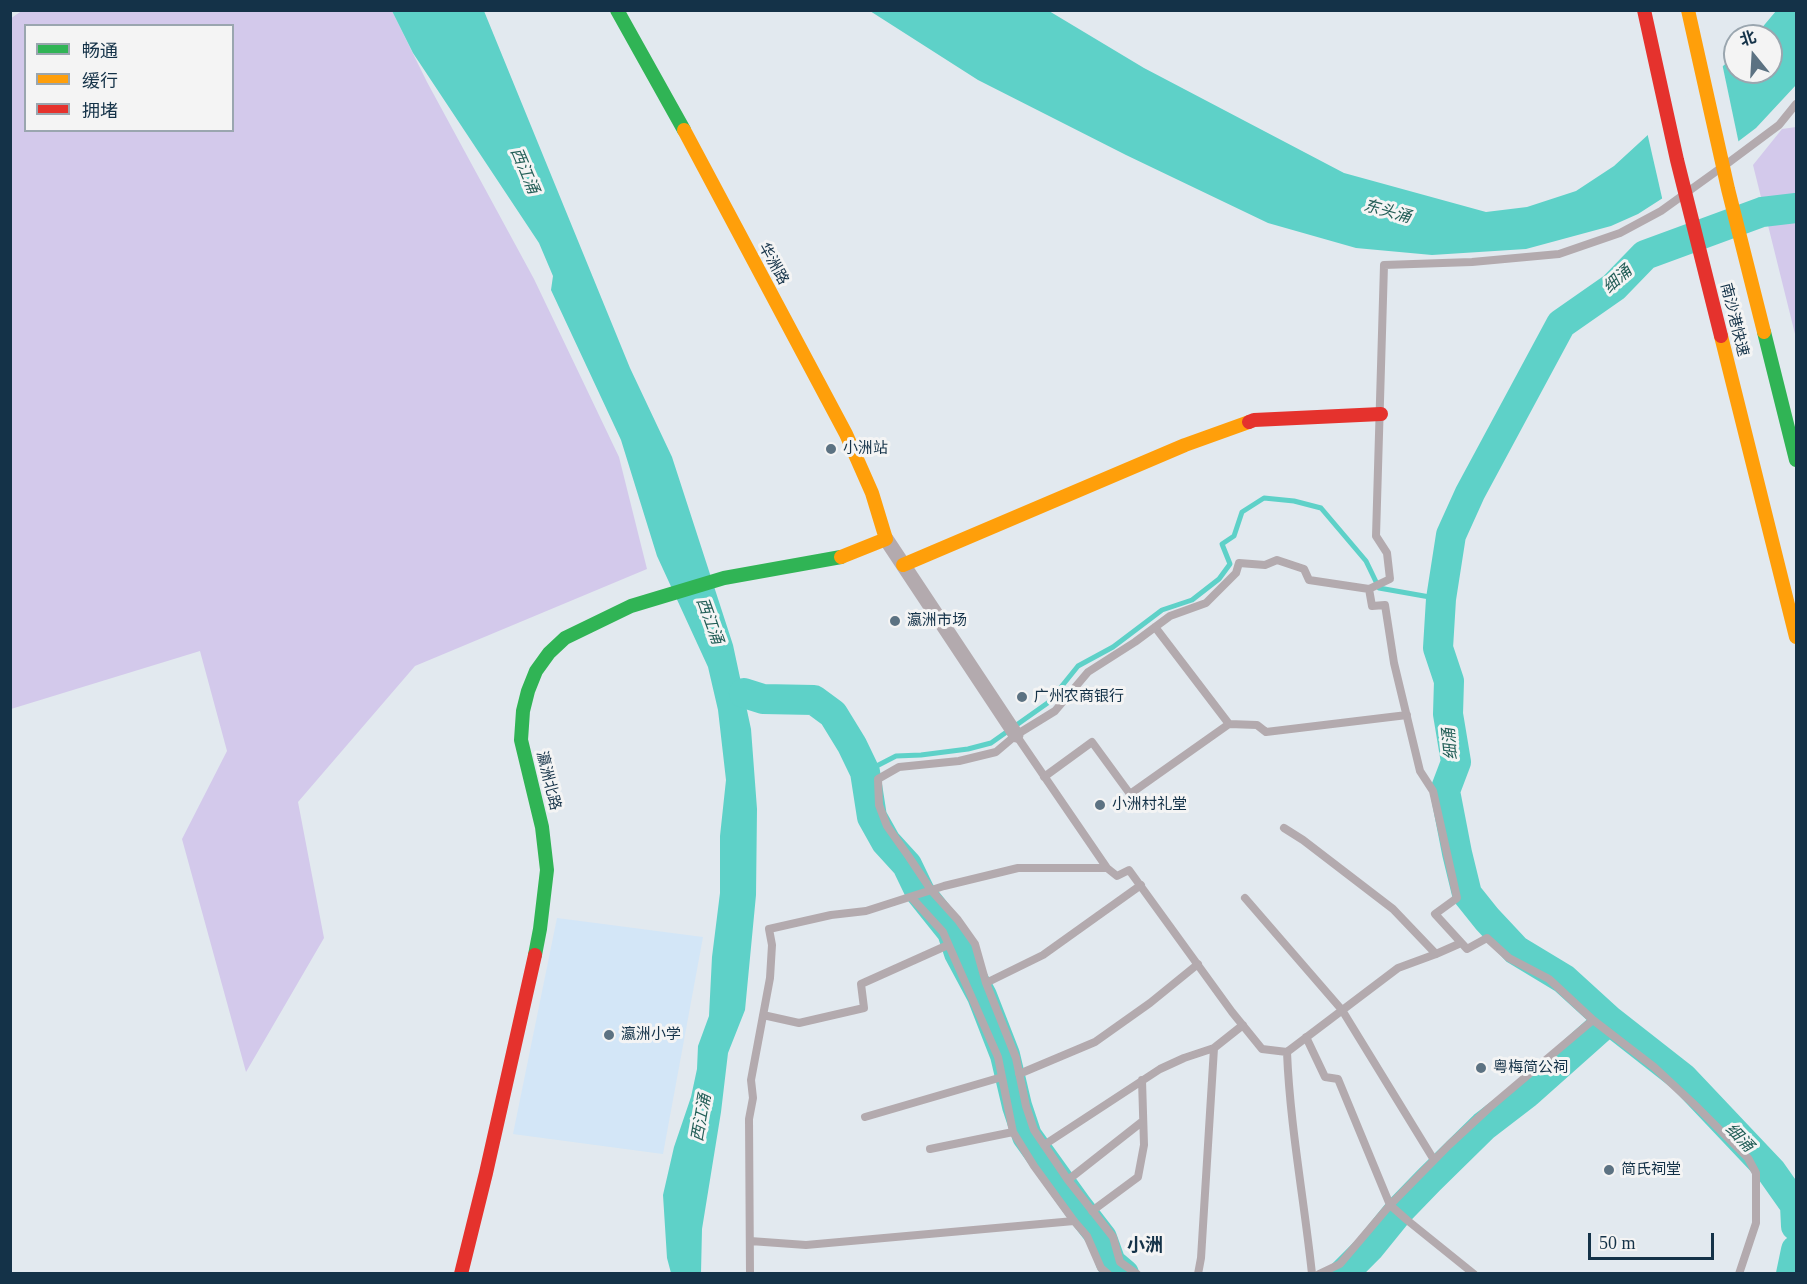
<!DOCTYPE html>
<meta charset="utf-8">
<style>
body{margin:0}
#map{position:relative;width:1807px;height:1284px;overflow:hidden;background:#e2e9ef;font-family:"Times New Roman","Noto Sans SC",serif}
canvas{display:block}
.frame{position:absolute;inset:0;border:12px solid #143248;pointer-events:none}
.legend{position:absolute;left:24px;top:24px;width:210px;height:108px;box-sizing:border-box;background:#f4f4f4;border:2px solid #9aa6af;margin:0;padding:8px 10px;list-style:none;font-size:18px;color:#143248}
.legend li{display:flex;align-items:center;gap:12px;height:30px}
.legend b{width:30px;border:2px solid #9aa6af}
.north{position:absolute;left:1723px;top:24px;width:60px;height:60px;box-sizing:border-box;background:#f4f4f4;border:2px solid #9aa6af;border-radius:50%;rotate:342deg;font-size:16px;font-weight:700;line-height:24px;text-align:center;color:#143248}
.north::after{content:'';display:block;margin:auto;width:21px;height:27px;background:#5c7282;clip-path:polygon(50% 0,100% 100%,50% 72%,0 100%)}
.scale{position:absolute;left:1588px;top:1233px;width:126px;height:27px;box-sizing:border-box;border:3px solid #143248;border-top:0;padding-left:8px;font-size:18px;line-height:21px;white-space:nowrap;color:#143248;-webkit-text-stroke:4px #f4f4f4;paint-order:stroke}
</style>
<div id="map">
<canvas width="1807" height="1284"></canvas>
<div class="frame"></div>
<ul class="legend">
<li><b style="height:8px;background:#30b455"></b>畅通</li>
<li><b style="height:8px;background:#ff9f0a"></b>缓行</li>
<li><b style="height:8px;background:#e5322d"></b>拥堵</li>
</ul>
<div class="north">北</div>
<div class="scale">50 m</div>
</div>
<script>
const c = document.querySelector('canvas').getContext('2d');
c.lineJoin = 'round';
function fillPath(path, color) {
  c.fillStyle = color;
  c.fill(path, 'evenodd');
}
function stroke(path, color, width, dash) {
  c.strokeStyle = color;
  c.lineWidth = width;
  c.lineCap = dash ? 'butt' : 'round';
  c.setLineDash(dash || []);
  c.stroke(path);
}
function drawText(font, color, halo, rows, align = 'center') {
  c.font = font + ' "Times New Roman","Noto Sans SC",serif';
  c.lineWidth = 6;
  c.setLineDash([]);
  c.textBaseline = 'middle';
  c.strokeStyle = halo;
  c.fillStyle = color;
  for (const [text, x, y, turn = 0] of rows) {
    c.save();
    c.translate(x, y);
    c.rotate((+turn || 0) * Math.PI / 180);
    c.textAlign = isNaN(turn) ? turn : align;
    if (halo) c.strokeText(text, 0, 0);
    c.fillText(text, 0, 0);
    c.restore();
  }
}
const built = new Path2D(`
 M557 918 703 937 663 1154 513 1134Z`);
const green = new Path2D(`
 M23 10 392 11 427 82 534 279 619 457 647 569 415 666 298 802 324 938 246 1072 182 839 227 751 200 651 11 709 10 19ZM26 26H232V130H26Z
 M1796 127V338L1753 165 1782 129Z`);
const water = new Path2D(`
 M392 11H484L630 368 672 457 733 645 751 729 757 809 756 895 745 1010 728 1053 721 1112 702 1229 701 1273H671L667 1258 663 1195 674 1147 691 1097 697 1069 698 1046 709 1016 712 957 720 893V836L726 780 718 710 708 667 657 556 621 440 551 290 553 276 539 243 413 53Z
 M870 11H1049L1144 68 1344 173 1486 212 1527 207 1576 191 1614 166 1735 55V72H1771V36H1755L1776 11H1796V85L1756 128 1666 196 1638 214 1611 226 1526 249 1432 255 1356 248 1268 223 1126 155 978 80Z`);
const pier = new Path2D(`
 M1722 63 1739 144 1663 202 1647 132Z`);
const stream = new Path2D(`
 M865 772 896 756 921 755 968 749 991 743 1049 702 1078 666 1113 647 1162 610 1192 600 1219 579 1230 564 1222 544 1234 536 1242 512 1264 498 1294 501 1321 508 1366 561 1379 588 1441 599`);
const river = new Path2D(`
 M1796 208 1762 212 1645 255 1614 287 1561 324 1470 493 1451 535 1441 599 1438 648 1449 681 1448 714 1456 762 1445 791 1457 853 1467 894 1487 919 1516 950 1564 979 1609 1020 1683 1078 1771 1171 1795 1205 1796 1226
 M744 693 763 699 814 700 833 714 852 745 865 772 872 817 886 842 907 865 920 892 952 932 959 953 982 996 1005 1055 1017 1106 1027 1136 1078 1207 1102 1238 1111 1263 1124 1274
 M1343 1274 1369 1248 1399 1211 1429 1180 1484 1126 1527 1093 1609 1020
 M1791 1274 1796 1250`);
const lane = new Path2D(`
 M1728 163 1779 125 1796 104
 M1369 589 1390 579 1387 553 1376 536 1384 265 1472 262 1559 254 1620 233 1661 211 1718 170
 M1155 627 1229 724 1257 725 1266 732 1407 715
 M1016 735 1107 868
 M1044 777 1092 742 1130 794 1229 724
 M1284 828 1303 840 1393 909 1436 954
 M911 897 943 932 998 1057 1013 1132 1034 1166 1074 1221 1087 1236 1101 1268 1108 1274
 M1245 898 1342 1010 1434 1160
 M986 983 1043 955 1141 885
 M763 1015 799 1023 864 1008 861 984 948 945
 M1306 1037 1325 1077 1338 1079 1390 1205 1407 1220 1474 1274
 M1287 1052 1398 968 1436 954 1461 943
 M1019 1074 1095 1042 1150 1003 1198 964
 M865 1117 1002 1077
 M1044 1145 1160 1069 1184 1058 1214 1048 1243 1025
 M930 1149 1013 1132
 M1068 1180 1143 1121
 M1092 1211 1138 1177 1144 1145 1142 1080
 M750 1241 806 1245 1074 1221
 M750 1274 749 1119 753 1098 751 1080 770 978 772 945 769 929 831 915 866 911 944 886 1018 868H1107L1117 876 1129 870 1232 1012 1262 1049 1287 1052C1290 1126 1304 1199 1312 1274
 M1137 1274 1120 1262 1113 1237 1068 1180 1034 1130 1026 1106 1016 1058 986 983 975 944 958 920 931 890 909 857 887 826 879 805 878 779 899 767 959 761 996 752 1016 735 1055 711 1088 672 1135 642 1170 616 1206 603 1236 573 1239 563 1265 565 1277 560 1304 569 1309 580 1369 589 1372 606 1385 605 1394 663 1420 771 1433 791 1457 898 1435 914 1467 949 1487 938 1509 958 1549 979 1593 1020 1654 1067 1698 1108 1748 1158 1756 1173V1223L1739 1274
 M1198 1274 1201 1258 1214 1048
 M1319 1274 1340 1264 1390 1205 1449 1145 1489 1108 1593 1020`);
const street = new Path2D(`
 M886 539 1016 735`);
const fast = new Path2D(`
 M617 10 684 130
 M535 955 540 929 547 870 542 827 521 740 523 711 528 691 536 671 549 653 565 638 631 606 724 578 841 557`);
const slow = new Path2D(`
 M684 130 846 434 872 493 886 539 841 557
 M903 565 1185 445 1249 422`);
const jam = new Path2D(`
 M1249 422 1254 420 1381 414
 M461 1274 486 1173 535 955`);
const fastBridge = new Path2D(`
 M1764 332 1796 460`);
const slowBridge = new Path2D(`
 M1688 10 1728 189 1764 332
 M1721 336 1796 637`);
const jamBridge = new Path2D(`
 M1644 10 1677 160 1721 336`);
const markers = [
 [831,449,6,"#5c7282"],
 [895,621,6,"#5c7282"],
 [1022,697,6,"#5c7282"],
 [1100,805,6,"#5c7282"],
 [609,1035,6,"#5c7282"],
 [1481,1068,6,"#5c7282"],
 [1609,1170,6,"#5c7282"]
];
const streetNames = [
 ["华洲路",773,264,61],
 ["南沙港快速",1734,320,76],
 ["瀛洲北路",548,781,76]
];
const poiNames = [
 ["小洲站",843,449],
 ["瀛洲市场",907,621],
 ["广州农商银行",1034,697],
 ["小洲村礼堂",1112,805],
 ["瀛洲小学",621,1035],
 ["粤梅简公祠",1493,1068],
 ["简氏祠堂",1621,1170]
];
const waterNames = [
 ["西江涌",524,171,67],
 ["东头涌",1387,212,15],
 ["细涌",1618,280,-42],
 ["西江涌",709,621,70],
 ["细涌",1451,744,-96],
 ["西江涌",702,1118,-80],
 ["细涌",1739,1138,46]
];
const quarterNames = [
 ["小洲",1145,1246]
];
fillPath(built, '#d3e6f7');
fillPath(green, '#d3c9eb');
fillPath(water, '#5ed1c8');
fillPath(pier, '#e2e9ef');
stroke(stream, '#5ed1c8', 5);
stroke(river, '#5ed1c8', 30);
stroke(lane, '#b3aaae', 8);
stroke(street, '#b3aaae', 15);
stroke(fast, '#30b455', 14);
stroke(slow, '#ff9f0a', 14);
stroke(jam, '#e5322d', 14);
stroke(fastBridge, '#30b455', 14);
stroke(slowBridge, '#ff9f0a', 14);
stroke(jamBridge, '#e5322d', 14);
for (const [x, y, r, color] of markers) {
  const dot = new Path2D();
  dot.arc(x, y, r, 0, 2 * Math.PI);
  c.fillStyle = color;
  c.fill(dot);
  stroke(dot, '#f4f4f4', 2);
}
drawText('15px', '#143248', '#f4f4f4', streetNames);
drawText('15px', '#143248', '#f4f4f4', poiNames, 'left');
drawText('italic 16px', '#235e57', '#f4f4f4', waterNames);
drawText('bold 18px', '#143248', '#f4f4f4', quarterNames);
</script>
